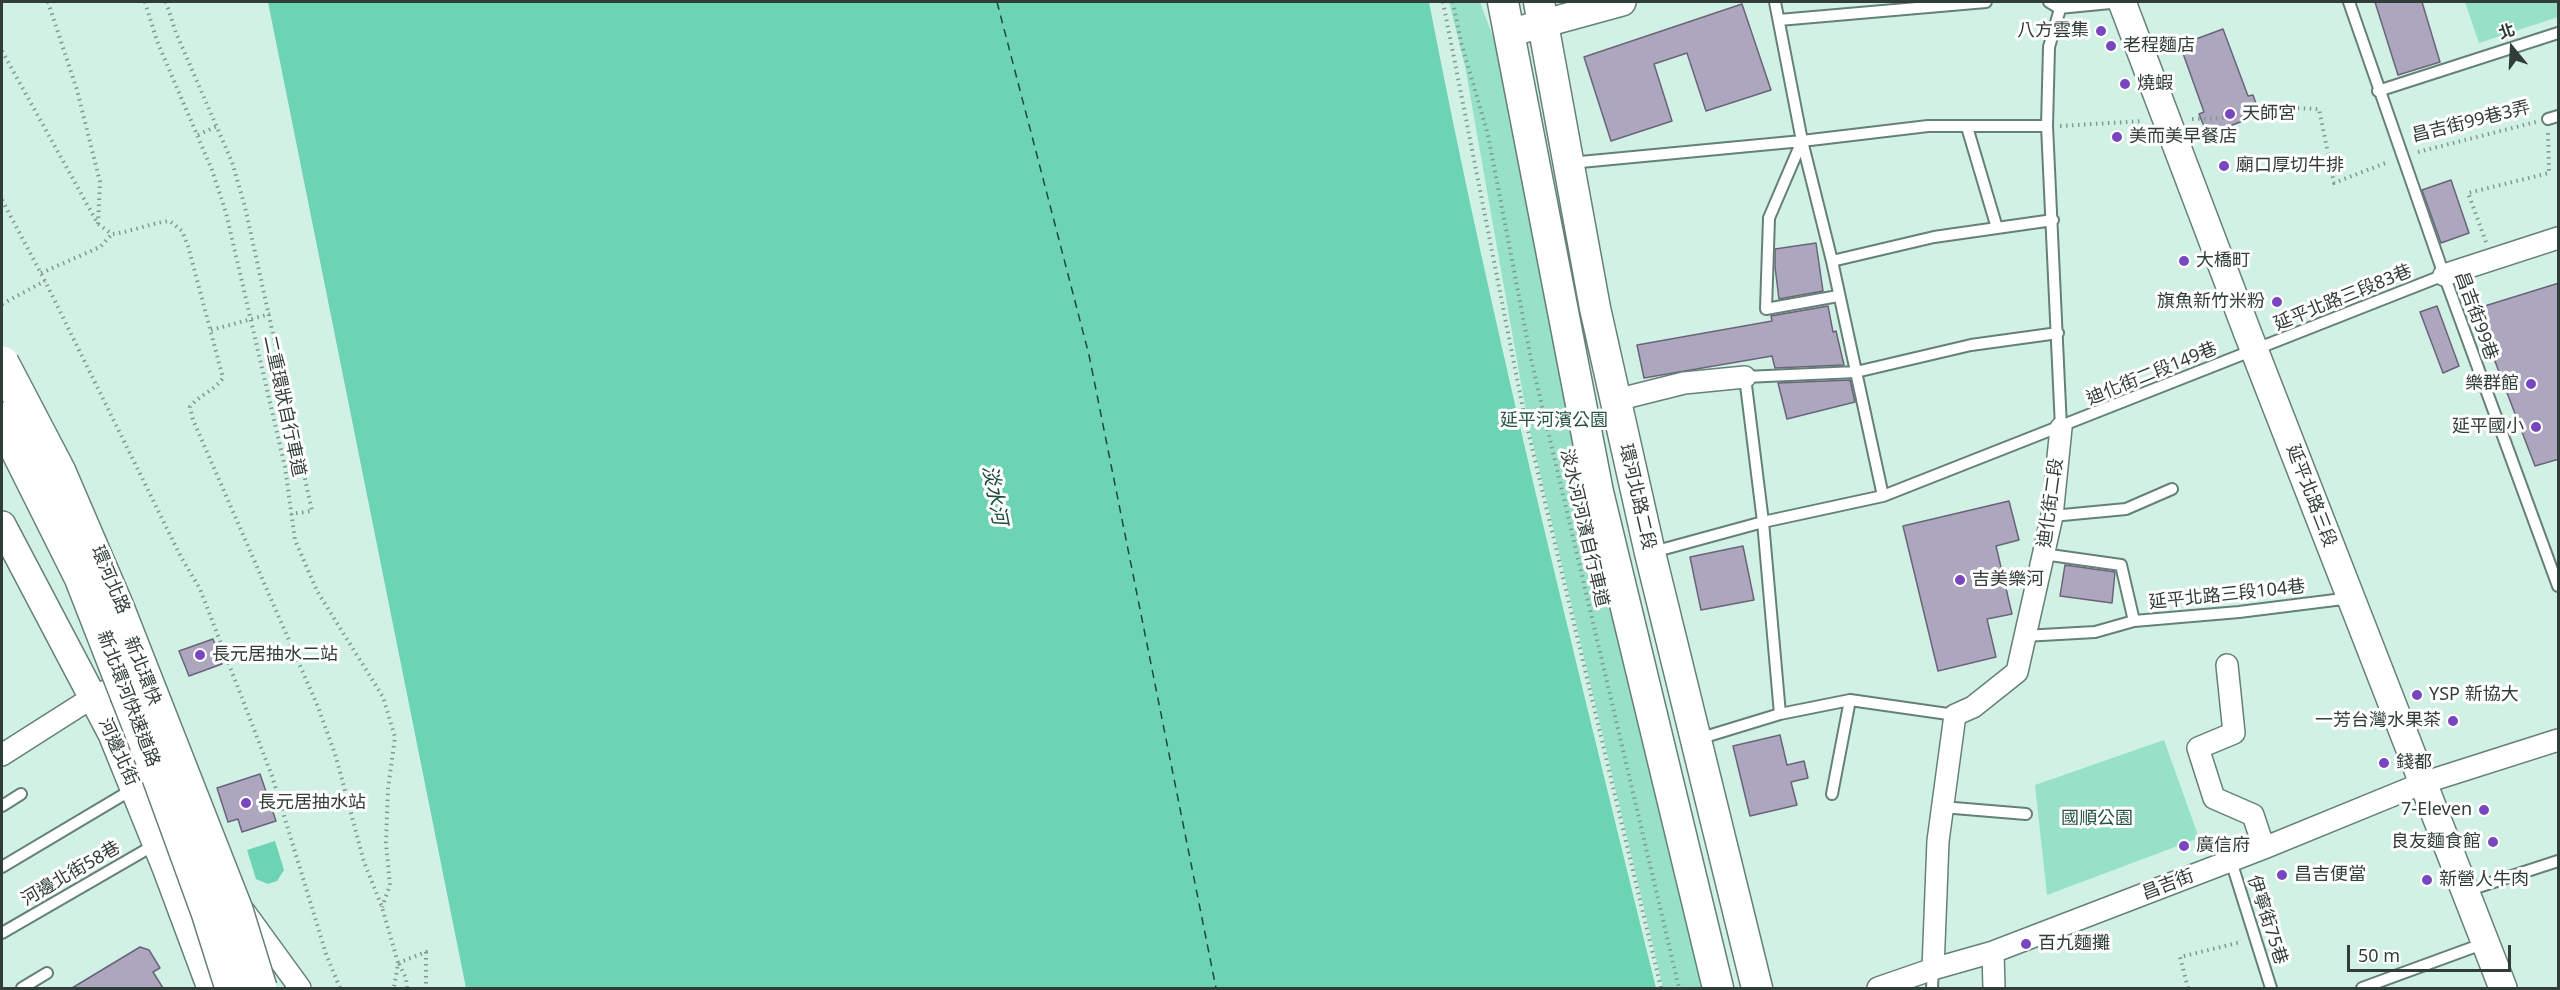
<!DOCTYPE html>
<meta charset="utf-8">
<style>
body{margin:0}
#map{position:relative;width:2560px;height:990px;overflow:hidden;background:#d1f1e5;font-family:"Noto Sans","Noto Sans TC",sans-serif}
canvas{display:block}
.frame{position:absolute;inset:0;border:3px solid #313d39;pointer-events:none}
.north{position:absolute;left:2482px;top:18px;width:60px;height:60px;-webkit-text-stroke:4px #fff;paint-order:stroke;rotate:342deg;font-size:16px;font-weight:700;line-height:24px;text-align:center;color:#313d39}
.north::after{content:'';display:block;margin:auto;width:21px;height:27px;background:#313d39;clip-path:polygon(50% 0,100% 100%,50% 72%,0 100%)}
.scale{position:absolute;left:2347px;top:945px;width:164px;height:27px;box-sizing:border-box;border:3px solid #313d39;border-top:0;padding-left:8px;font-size:18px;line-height:21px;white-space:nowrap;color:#313d39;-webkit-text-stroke:4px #fff;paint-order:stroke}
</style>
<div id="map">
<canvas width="2560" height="990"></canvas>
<div class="frame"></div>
<div class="north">北</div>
<div class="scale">50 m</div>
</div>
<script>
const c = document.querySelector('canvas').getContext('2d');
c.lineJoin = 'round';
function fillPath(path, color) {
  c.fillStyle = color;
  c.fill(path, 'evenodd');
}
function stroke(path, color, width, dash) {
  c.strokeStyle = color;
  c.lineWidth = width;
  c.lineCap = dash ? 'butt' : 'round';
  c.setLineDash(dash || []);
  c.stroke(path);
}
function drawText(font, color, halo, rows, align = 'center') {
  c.font = font + ' "Noto Sans","Noto Sans TC",sans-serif';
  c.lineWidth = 6;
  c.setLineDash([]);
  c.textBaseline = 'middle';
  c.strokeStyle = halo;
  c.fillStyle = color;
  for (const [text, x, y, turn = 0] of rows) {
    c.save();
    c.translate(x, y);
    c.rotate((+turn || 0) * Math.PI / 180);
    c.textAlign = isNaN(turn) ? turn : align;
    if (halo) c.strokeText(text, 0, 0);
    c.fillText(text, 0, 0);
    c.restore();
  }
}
const green = new Path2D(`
 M1449 2H1480L1504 67 1703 988H1663L1528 423 1465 66Z
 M2465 2H2558V17L2479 43Z
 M2164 740 2199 838 2047 895 2035 785Z`);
const water = new Path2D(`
 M268 2H1429C1493 333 1576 661 1656 988H466Z
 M275 841 284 870 277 881 268 884 256 879 247 850Z`);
const ferry = new Path2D(`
 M997 2 1089 355 1216 988`);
const building = new Path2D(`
 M2375 2H2422L2440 62 2398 75Z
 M1742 4 1771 90 1706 111 1687 53 1654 64 1672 121 1611 141 1584 57Z
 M2223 29 2248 96 2253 95 2260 115 2207 134 2199 114 2204 112 2180 45Z
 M2451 180 2469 233 2441 243 2422 190Z
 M1816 243 1823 291 1779 299 1775 267V249Z
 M2559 283V459L2535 466 2475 309Z
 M1828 306 1833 332 1836 331 1844 365 1775 368 1772 356 1644 378 1637 345 1772 321 1771 316Z
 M2437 306 2459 366 2443 373 2420 312Z
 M1850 380 1855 402 1787 419 1778 383Z
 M2009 501 2019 540 1996 546 2012 614 1987 619 1996 657 1938 671 1903 526Z
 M1743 546 1754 600 1701 610 1690 557Z
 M2065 565 2115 572 2112 603 2060 596Z
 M213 639 222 664 189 676 179 651Z
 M1780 735 1787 765 1804 761 1808 778 1791 782 1797 805 1750 816 1733 746Z
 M260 774 276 821 242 832 238 819 228 822 217 788Z
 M140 947 149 950 160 968 153 972 163 988H72Z`);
const path = new Path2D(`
 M48 2 77 90 100 182 98 224
 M145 2 157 41 212 170 226 213 285 467 295 540 317 591 383 697 395 737 388 789 386 843 390 885 382 907
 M166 2 176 33 232 162 245 207 312 511 291 514
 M1443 2 1524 414 1661 988
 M1453 2 1461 42 1488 135 1531 359 1679 988
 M2 51 98 224 112 234C132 232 150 223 170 221L182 231 188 246 223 378C214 391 199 395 190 407L193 420 318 707 336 757 364 862 382 907 398 963 394 988
 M2192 119 2256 117 2258 107 2319 109 2334 183 2388 162
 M2060 126 2143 121
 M198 135 217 126
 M2418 152 2536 122
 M2 200 45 281 181 557 200 589 272 776 326 954 340 988
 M2486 242 2468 193 2549 173 2548 132
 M41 273 100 247 112 234
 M2 304 45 281
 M211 330 270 314
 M398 963 426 952V988
 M399 964 406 978 407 988
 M2188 988 2180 957 2241 942`);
const service = new Path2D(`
 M1775 2 1802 141 1832 261 1883 496
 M2049 2 2059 8 2121 2
 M2349 2 2444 275 2558 586
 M1779 20 1986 2
 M2378 91 2558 33
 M2548 119 2558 116
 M1967 127 1997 228
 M1802 141 1769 218 1766 309 1838 296
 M1570 163 1802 141 1928 126H2047
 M1832 261 1934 237 2053 220
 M2061 428 2047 126 2049 47 2062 2
 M2052 516 2126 509 2172 489
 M1653 552 1763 522 1883 496 2444 275
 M2043 554 2121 565 2134 621 2239 612 2351 598
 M2024 636 2095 632 2134 621
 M1780 714 1763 522 1745 377 1856 372 1971 345 2058 333
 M1698 739 1780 714 1850 700 1955 715
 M1832 794 1850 700
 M2 806 21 794
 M1942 807 2026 814
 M2231 861 2271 988
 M2 867 133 789
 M2466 891 2558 861
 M2 933 156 844
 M22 988 47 973
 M1932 988 1933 969
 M2362 988 2485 943`);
const minor = new Path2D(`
 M2444 275 2558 238
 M1616 400 1684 383 1745 377
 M2227 665 2234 733 2198 748 2214 798 2253 815 2264 848
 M2 755 93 697 132 679
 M244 911 300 988
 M1993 952 1994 988
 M1933 969 1938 841 1955 715 1973 707 2017 672 2052 516 2061 428
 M1878 988 1933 969 1993 952 2264 848 2423 783 2558 740`);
const tertiary = new Path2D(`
 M2122 2 2248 334 2503 988
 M1509 33 1622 2
 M2 525 112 734 167 870 211 988`);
const secondary = new Path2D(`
 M1503 2 1598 492 1718 988
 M1539 2 1595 308 1650 553 1757 988`);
const trunkBridge = new Path2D(`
 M2 363 59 472 117 607 236 910 260 988
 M2 419 81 577 156 769 208 912 232 988`);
const markers = [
 [2101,31,6,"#7847bf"],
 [2111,46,6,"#7847bf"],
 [2125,84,6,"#7847bf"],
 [2230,114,6,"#7847bf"],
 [2117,137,6,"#7847bf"],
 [2224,166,6,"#7847bf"],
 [2184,261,6,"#7847bf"],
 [2277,302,6,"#7847bf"],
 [2531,384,6,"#7847bf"],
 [2536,427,6,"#7847bf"],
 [1960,580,6,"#7847bf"],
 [200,655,6,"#7847bf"],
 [2417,695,6,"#7847bf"],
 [2453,721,6,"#7847bf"],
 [2384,763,6,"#7847bf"],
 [246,803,6,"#7847bf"],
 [2484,810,6,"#7847bf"],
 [2493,842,6,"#7847bf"],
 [2184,846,6,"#7847bf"],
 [2282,875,6,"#7847bf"],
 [2427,880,6,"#7847bf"],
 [2026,944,6,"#7847bf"]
];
const poiNames = [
 ["八方雲集",2089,31,"right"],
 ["老程麵店",2123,46],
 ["燒蝦",2137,84],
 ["天師宮",2242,114],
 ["美而美早餐店",2129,137],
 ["廟口厚切牛排",2236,166],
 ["大橋町",2196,261],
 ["旗魚新竹米粉",2265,302,"right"],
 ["樂群館",2519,384,"right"],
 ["延平國小",2524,427,"right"],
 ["吉美樂河",1972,580],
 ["長元居抽水二站",212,655],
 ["YSP 新協大",2429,695],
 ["一芳台灣水果茶",2441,721,"right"],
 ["錢都",2396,763],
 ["長元居抽水站",258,803],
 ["7-Eleven",2472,810,"right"],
 ["良友麵食館",2481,842,"right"],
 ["廣信府",2196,846],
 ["昌吉便當",2294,875],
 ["新營人牛肉",2439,880],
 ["百九麵攤",2038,944]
];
const streetNames = [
 ["昌吉街99巷3弄",2471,122,-14],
 ["延平北路三段83巷",2343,298,-22],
 ["昌吉街99巷",2476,316,70],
 ["迪化街二段149巷",2152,374,-22],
 ["二重環狀自行車道",284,406,78],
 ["延平北路三段",2311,496,69],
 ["環河北路二段",1637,497,77],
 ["迪化街二段",2051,503,-82],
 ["淡水河河濱自行車道",1584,528,77],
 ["環河北路",110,580,67],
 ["延平北路三段104巷",2227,595,-6],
 ["新北環快",142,671,69],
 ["新北環河快速道路",128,699,69],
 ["河邊北街",118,752,66],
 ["河邊北街58巷",71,874,-30],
 ["昌吉街",2168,885,-21],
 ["伊寧街75巷",2267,920,72]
];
const parkNames = [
 ["延平河濱公園",1554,421],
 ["國順公園",2097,819]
];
const waterNames = [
 ["淡水河",994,495,79]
];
fillPath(green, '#97e1c8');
fillPath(water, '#6cd3b3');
stroke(ferry, '#1c493b', 1.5, [8, 6]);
fillPath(building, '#ada6bf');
stroke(building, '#6a647a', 1.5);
stroke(service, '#658177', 14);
stroke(minor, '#658177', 24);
stroke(tertiary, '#658177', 30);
stroke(secondary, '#658177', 33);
stroke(path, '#829890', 4, [1.5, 4.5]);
stroke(service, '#fff', 10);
stroke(minor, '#fff', 21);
stroke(tertiary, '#fff', 27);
stroke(secondary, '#fff', 30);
stroke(trunkBridge, '#658177', 36, []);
stroke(trunkBridge, '#fff', 33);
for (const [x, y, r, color] of markers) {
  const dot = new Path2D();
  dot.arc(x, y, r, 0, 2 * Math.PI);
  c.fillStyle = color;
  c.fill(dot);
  stroke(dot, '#fff', 2);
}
drawText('18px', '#313d39', '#fff', poiNames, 'left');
drawText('18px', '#313d39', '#fff', streetNames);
drawText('18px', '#275346', '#fff', parkNames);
drawText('italic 20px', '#1c493b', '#fff', waterNames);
</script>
